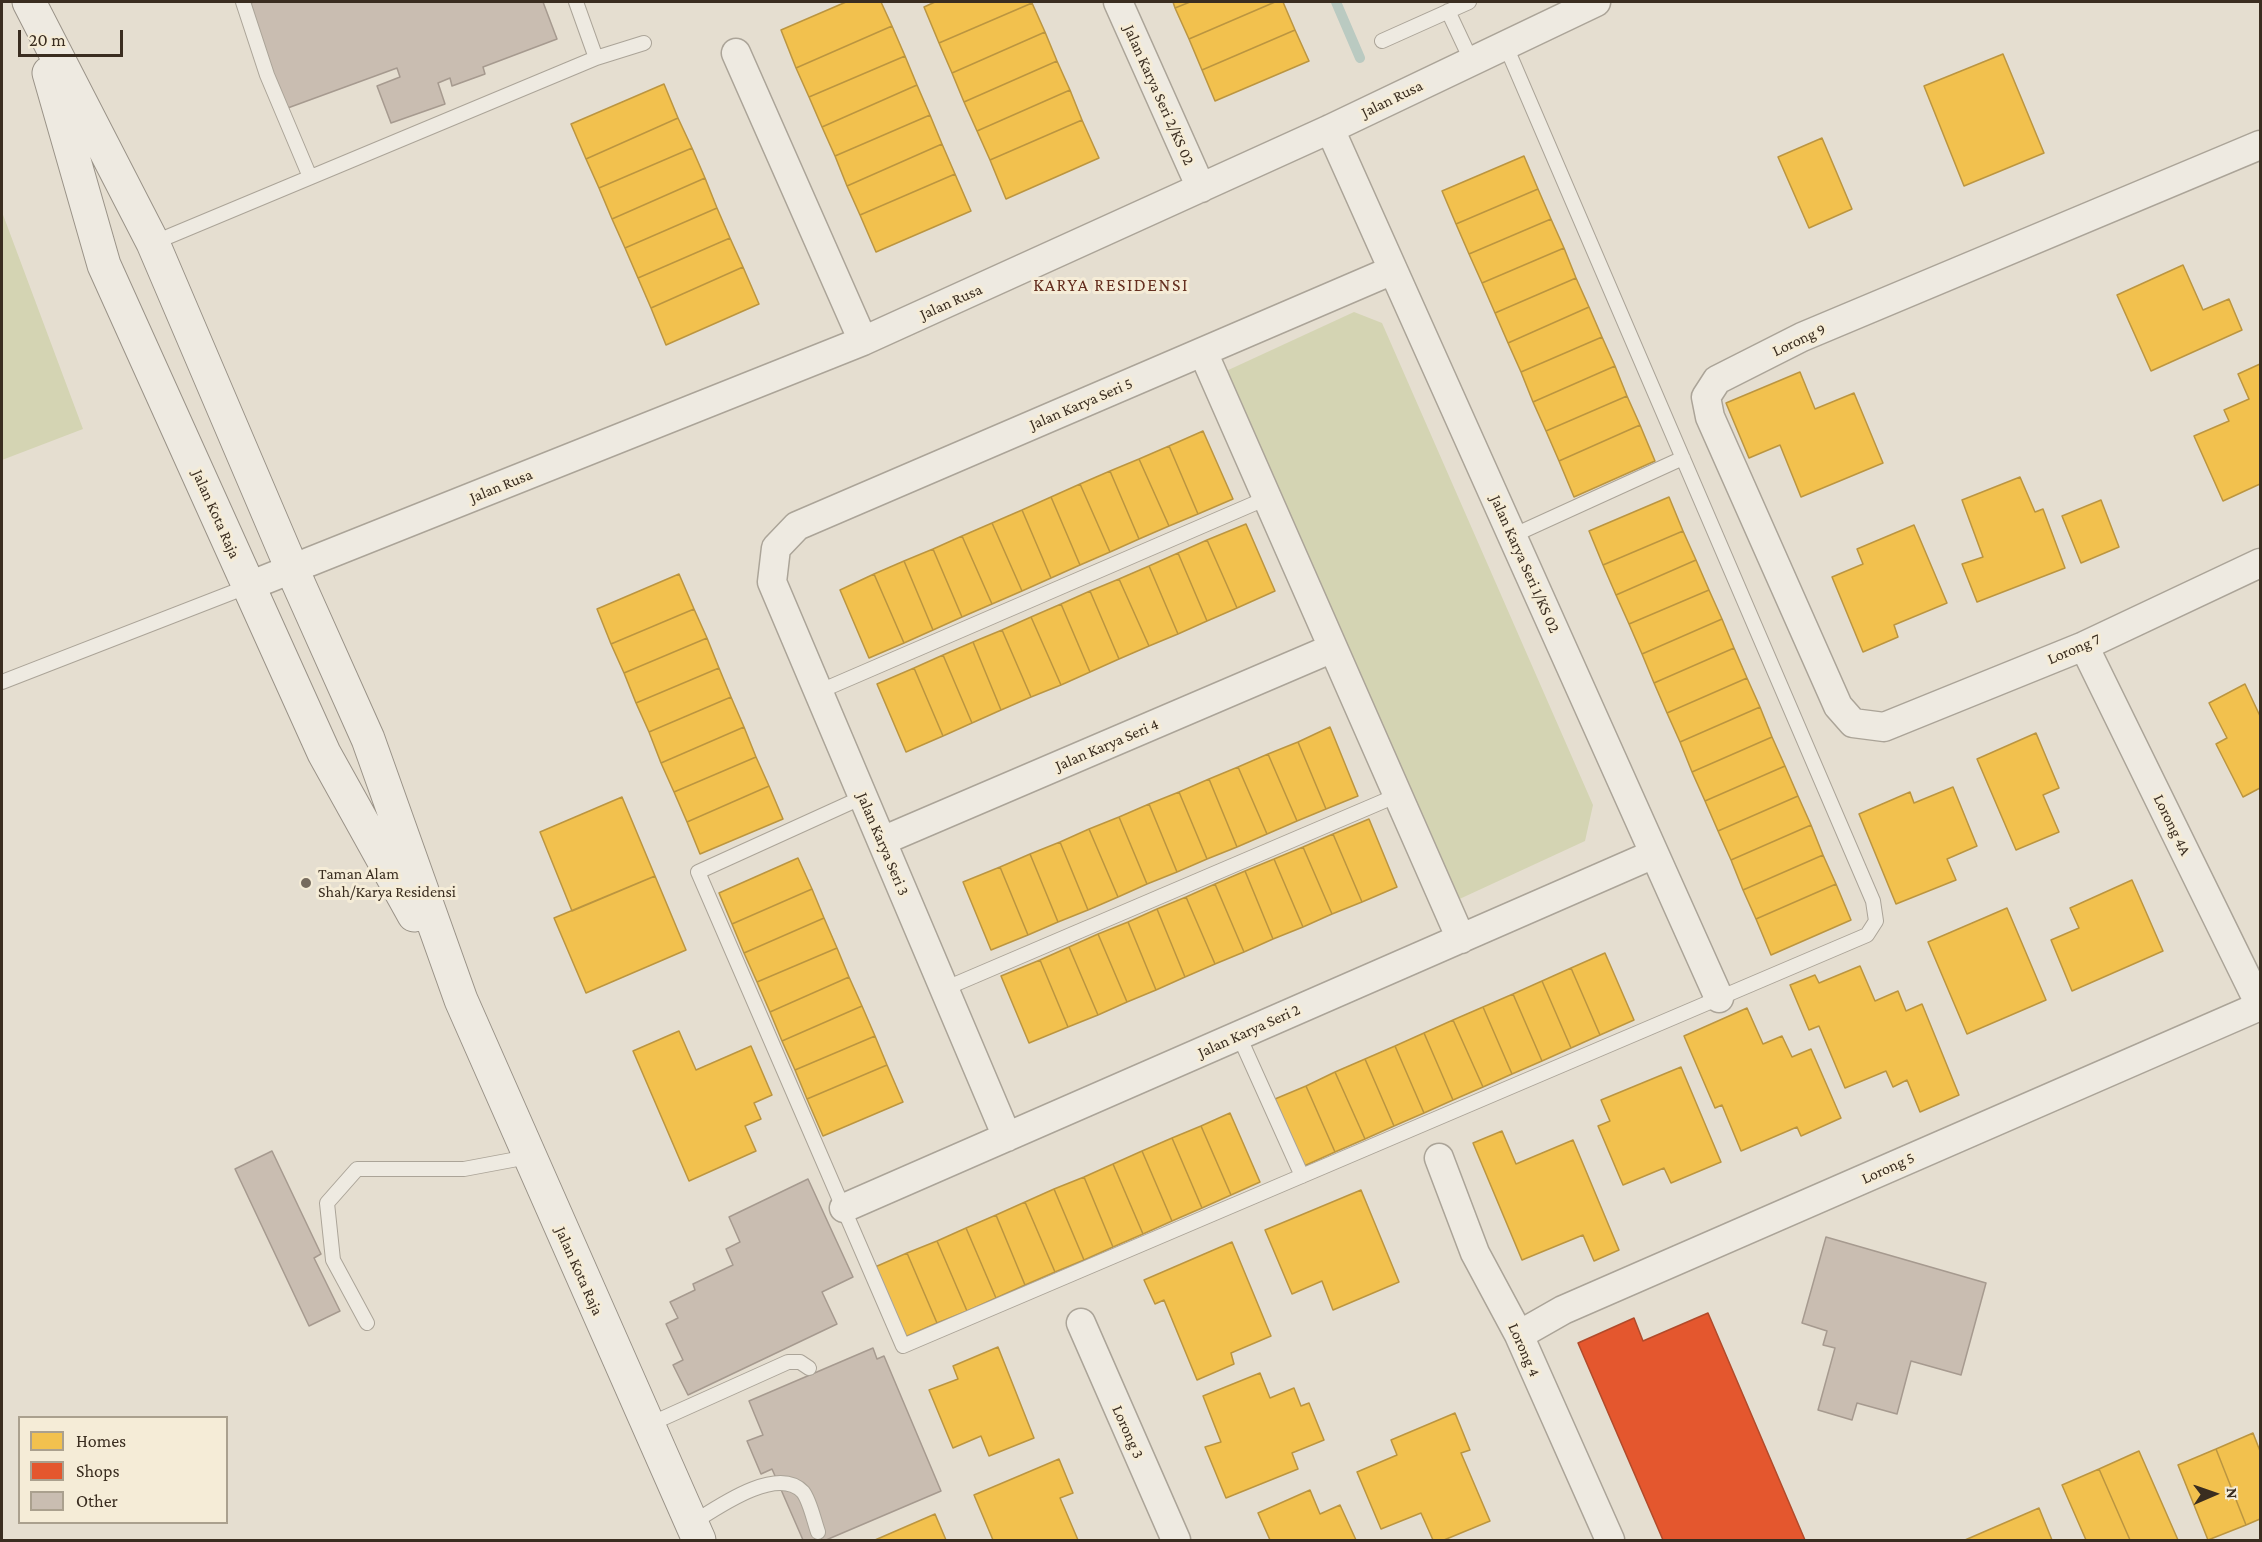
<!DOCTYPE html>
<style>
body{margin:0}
#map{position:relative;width:2262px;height:1542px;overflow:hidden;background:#e5ded0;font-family:"Crimson Pro",serif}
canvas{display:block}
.frame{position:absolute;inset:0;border:3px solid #3a2d20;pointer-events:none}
.legend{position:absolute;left:18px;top:1416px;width:210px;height:108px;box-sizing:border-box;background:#f5ecd7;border:2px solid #aaa08e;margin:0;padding:8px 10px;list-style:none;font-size:18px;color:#3a2d20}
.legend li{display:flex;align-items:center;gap:12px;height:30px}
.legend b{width:30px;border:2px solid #aaa08e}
.north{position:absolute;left:2184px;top:1464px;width:60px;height:60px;-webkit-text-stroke:4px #f5ecd7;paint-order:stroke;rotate:88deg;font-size:16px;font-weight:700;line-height:24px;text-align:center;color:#3a2d20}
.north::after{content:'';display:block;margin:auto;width:21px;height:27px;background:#3a2d20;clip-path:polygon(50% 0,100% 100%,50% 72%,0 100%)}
.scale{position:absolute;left:18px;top:30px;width:105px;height:27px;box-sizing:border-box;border:3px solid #3a2d20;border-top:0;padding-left:8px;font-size:18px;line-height:21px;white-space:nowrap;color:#3a2d20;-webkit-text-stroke:4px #f5ecd7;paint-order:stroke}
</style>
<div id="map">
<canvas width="2262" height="1542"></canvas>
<div class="frame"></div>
<ul class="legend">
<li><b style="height:16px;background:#f2c14e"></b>Homes</li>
<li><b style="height:16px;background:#e4572e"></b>Shops</li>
<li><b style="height:16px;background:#c9bdb1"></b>Other</li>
</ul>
<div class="north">N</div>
<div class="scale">20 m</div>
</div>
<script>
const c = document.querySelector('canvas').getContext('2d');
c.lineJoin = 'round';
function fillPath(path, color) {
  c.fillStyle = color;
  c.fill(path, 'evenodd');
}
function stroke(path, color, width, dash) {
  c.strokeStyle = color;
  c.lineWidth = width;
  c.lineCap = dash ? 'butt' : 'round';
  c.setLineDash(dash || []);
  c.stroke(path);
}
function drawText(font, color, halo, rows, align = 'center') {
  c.font = font + ' "Crimson Pro",serif';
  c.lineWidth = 6;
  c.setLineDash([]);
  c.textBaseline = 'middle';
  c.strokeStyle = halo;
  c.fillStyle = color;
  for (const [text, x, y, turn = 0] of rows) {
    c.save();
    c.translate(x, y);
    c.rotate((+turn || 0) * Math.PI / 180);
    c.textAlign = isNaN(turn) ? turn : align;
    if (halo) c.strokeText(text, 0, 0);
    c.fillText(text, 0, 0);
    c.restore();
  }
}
const green = new Path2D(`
 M2 212 83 429 2 460Z
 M1354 312 1382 323 1593 805 1585 841 1453 902 1224 372Z`);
const homes = new Path2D(`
 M846 2H881L892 26 796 68 781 30Z
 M935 2H1031L1032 3 939 43 924 7Z
 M1173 2H1190L1175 8Z
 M1190 2H1275L1189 39 1175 8Z
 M1275 2H1283L1295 30 1202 70 1189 39Z
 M1032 3 1045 32 952 73 939 43Z
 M892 26 905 56 809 97 796 68Z
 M1295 30 1309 61 1215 101 1202 70Z
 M1045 32 1057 61 964 102 952 73Z
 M2003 54 2044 153 1964 186 1924 86Z
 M905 56 917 85 822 127 809 97Z
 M1057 61 1070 90 977 131 964 102Z
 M664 84 678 118 586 159 571 124Z
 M917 85 930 115 835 156 822 127Z
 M1070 90 1082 120 990 160 977 131Z
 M930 115 942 144 847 186 835 156Z
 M678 118 692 148 599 188 586 159Z
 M1082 120 1099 158 1006 199 990 160Z
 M1822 138 1852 209 1809 228 1778 157Z
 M942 144 955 174 860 215 847 186Z
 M692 148 705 178 612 219 599 188Z
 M1524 156 1538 189 1456 224 1442 191Z
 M955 174 971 211 876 252 860 215Z
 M705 178 717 208 625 248 612 219Z
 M1538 189 1551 219 1469 254 1456 224Z
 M717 208 730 238 638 278 625 248Z
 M1551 219 1564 248 1482 283 1469 254Z
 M730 238 743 267 651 308 638 278Z
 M1564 248 1576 278 1495 313 1482 283Z
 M2183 265 2203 310 2229 299 2242 330 2151 371 2117 295Z
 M743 267 759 304 666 345 651 308Z
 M1576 278 1589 307 1508 343 1495 313Z
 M1589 307 1602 337 1521 372 1508 343Z
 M1602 337 1615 366 1533 402 1521 372Z
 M2260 364V484L2223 501 2194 436 2229 421 2224 410 2249 399 2238 374Z
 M1615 366 1627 396 1546 431 1533 402Z
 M1800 372 1815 409 1854 393 1883 463 1801 497 1780 445 1749 458 1726 403Z
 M1627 396 1640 425 1559 461 1546 431Z
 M1640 425 1655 461 1574 497 1559 461Z
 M1203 431 1233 499 1198 514 1169 446Z
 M1169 446 1198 514 1169 526 1139 459Z
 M1139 459 1169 526 1139 539 1110 471Z
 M1110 471 1139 539 1110 552 1080 484Z
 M2020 477 2035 512 2043 509 2065 568 1977 602 1962 564 1983 557 1962 500Z
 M1080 484 1110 552 1080 565 1051 497Z
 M1051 497 1080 565 1051 578 1022 510Z
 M1669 497 1683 531 1603 565 1589 531Z
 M2101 500 2119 547 2081 563 2062 516Z
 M1022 510 1051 578 1022 591 992 523Z
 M992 523 1022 591 992 604 962 536Z
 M1246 524 1275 591 1237 608 1207 540Z
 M1914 525 1947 603 1894 625 1898 637 1863 652 1832 577 1863 564 1857 549Z
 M1683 531 1696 560 1616 595 1603 565Z
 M962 536 992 604 962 617 933 549Z
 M1207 540 1237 608 1207 621 1178 553Z
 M933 549 962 617 933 630 904 561Z
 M1178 553 1207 621 1178 634 1149 566Z
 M1696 560 1709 590 1629 624 1616 595Z
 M904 561 933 630 904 643 874 574Z
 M1149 566 1178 634 1149 646 1119 579Z
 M679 574 694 609 611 644 597 609Z
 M874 574 904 643 869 658 840 590Z
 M1119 579 1149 646 1119 659 1090 591Z
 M1709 590 1722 619 1642 654 1629 624Z
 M1090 591 1119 659 1090 672 1061 604Z
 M1061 604 1090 672 1061 685 1031 617Z
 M694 609 707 638 624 673 611 644Z
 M1031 617 1061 685 1031 697 1002 630Z
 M1722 619 1734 648 1654 683 1642 654Z
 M1002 630 1031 697 1001 710 973 642Z
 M707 638 719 668 636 703 624 673Z
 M973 642 1001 710 972 723 943 655Z
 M1734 648 1747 678 1667 713 1654 683Z
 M943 655 972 723 943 736 914 668Z
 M719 668 731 697 649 732 636 703Z
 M914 668 943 736 906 752 877 684Z
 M1747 678 1760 707 1680 742 1667 713Z
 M2245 684 2260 716V788L2243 797 2216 744 2227 738 2209 703Z
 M731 697 744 727 661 763 649 732Z
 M1760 707 1772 737 1692 772 1680 742Z
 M744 727 756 757 674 792 661 763Z
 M1330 727 1358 796 1326 809 1298 742Z
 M2036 733 2059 788 2043 795 2059 832 2016 850 1977 759Z
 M1772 737 1785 766 1705 801 1692 772Z
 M1298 742 1326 809 1297 821 1268 754Z
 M1268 754 1297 821 1267 834 1238 767Z
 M756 757 769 786 687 822 674 792Z
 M1785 766 1798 796 1718 831 1705 801Z
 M1238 767 1267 834 1237 847 1209 779Z
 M1209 779 1237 847 1207 859 1179 792Z
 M769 786 783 819 700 854 687 822Z
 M1953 787 1977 846 1947 859 1956 880 1896 904 1859 814 1910 792 1914 803Z
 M1179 792 1207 859 1177 872 1149 804Z
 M1798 796 1811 825 1731 860 1718 831Z
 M622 797 655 876 572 911 540 832Z
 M1149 804 1177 872 1147 884 1119 817Z
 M1119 817 1147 884 1118 897 1089 829Z
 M1369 819 1397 887 1362 902 1333 834Z
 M1811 825 1823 855 1743 890 1731 860Z
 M1089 829 1118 897 1088 910 1060 842Z
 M1333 834 1362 902 1332 914 1303 847Z
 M1060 842 1088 910 1058 922 1030 854Z
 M1303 847 1332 914 1303 927 1274 859Z
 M1030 854 1058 922 1028 935 1000 867Z
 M1823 855 1836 884 1756 919 1743 890Z
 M798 858 812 889 732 924 719 893Z
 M1274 859 1303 927 1273 939 1245 871Z
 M1000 867 1028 935 991 950 963 882Z
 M1245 871 1273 939 1244 952 1215 884Z
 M655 876 686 950 586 993 554 918Z
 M2132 880 2163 951 2072 991 2051 940 2079 928 2070 908Z
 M1215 884 1244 952 1215 964 1186 897Z
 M1836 884 1851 920 1771 955 1756 919Z
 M812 889 824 918 744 953 732 924Z
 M1186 897 1215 964 1185 977 1157 909Z
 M2007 908 2046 1000 1967 1034 1928 942Z
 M1157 909 1185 977 1156 990 1128 922Z
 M824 918 837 948 757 982 744 953Z
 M1128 922 1156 990 1127 1002 1098 934Z
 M1098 934 1127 1002 1098 1015 1069 947Z
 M1069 947 1098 1015 1068 1027 1040 960Z
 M837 948 849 977 770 1012 757 982Z
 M1605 953 1634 1020 1600 1035 1571 968Z
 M1040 960 1068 1027 1029 1043 1001 976Z
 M1860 966 1875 1001 1898 991 1906 1011 1922 1004 1959 1095 1920 1112 1907 1080 1893 1087 1886 1071 1845 1088 1819 1026 1809 1030 1790 985 1815 975 1819 983Z
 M1571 968 1600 1035 1571 1048 1542 981Z
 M849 977 862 1006 782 1041 770 1012Z
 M1542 981 1571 1048 1542 1061 1513 994Z
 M1513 994 1542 1061 1512 1074 1483 1007Z
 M862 1006 875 1036 795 1070 782 1041Z
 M1483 1007 1512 1074 1483 1087 1453 1020Z
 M1747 1008 1763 1044 1782 1036 1792 1057 1811 1049 1841 1118 1801 1136 1797 1127 1741 1151 1722 1105 1715 1108 1684 1036Z
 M1453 1020 1483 1087 1453 1100 1424 1033Z
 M679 1031 696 1070 751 1046 772 1095 754 1103 761 1119 745 1126 756 1151 689 1181 633 1051Z
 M1424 1033 1453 1100 1424 1113 1395 1046Z
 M875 1036 887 1065 807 1099 795 1070Z
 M1395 1046 1424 1113 1394 1126 1365 1059Z
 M1365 1059 1394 1126 1365 1139 1335 1072Z
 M887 1065 903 1102 823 1136 807 1099Z
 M1681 1067 1721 1162 1671 1183 1664 1168 1623 1185 1598 1126 1610 1121 1601 1100Z
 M1335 1072 1365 1139 1335 1152 1306 1086Z
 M1306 1086 1335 1152 1304 1166 1275 1099Z
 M1230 1113 1260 1182 1231 1195 1201 1126Z
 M1201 1126 1231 1195 1202 1208 1172 1138Z
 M1502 1131 1516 1164 1573 1140 1619 1250 1594 1261 1583 1235 1522 1260 1473 1143Z
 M1172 1138 1202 1208 1172 1221 1142 1151Z
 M1142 1151 1172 1221 1143 1234 1113 1164Z
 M1113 1164 1143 1234 1113 1247 1084 1177Z
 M1084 1177 1113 1247 1084 1260 1054 1189Z
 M1054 1189 1084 1260 1055 1272 1025 1202Z
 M1361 1190 1399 1282 1333 1310 1322 1281 1292 1294 1265 1230Z
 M1025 1202 1055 1272 1025 1285 996 1215Z
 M996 1215 1025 1285 996 1298 966 1228Z
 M966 1228 996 1298 967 1311 937 1241Z
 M937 1241 967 1311 937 1323 907 1253Z
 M1232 1242 1271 1336 1231 1353 1234 1364 1197 1380 1164 1300 1155 1304 1144 1280Z
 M907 1253 937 1323 905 1337 875 1267Z
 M998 1347 1034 1438 989 1456 981 1436 953 1448 929 1390 958 1379 953 1366Z
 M1260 1373 1270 1398 1294 1388 1301 1406 1309 1403 1324 1440 1292 1453 1298 1469 1226 1498 1205 1447 1221 1442 1203 1396Z
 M1455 1413 1470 1450 1461 1453 1490 1521 1444 1540H1433L1421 1513 1381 1529 1357 1472 1397 1455 1391 1440Z
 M2253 1433 2260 1451V1519L2246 1525 2216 1449Z
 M2216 1449 2246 1525 2208 1540 2178 1465Z
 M2139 1451 2178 1540H2130L2099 1469Z
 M1059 1459 1073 1493 1060 1498 1078 1540H993L974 1495Z
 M2099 1469 2130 1540H2086L2062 1485Z
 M1310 1490 1320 1514 1340 1505 1356 1540H1270L1258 1513Z
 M2039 1508 2052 1540H1965Z
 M935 1514 946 1540H875Z`);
const shops = new Path2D(`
 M1708 1313 1805 1540H1663L1578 1343 1634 1318 1643 1341Z`);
const stream = new Path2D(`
 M1336 2 1360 58`);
const building = new Path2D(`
 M254 2H543L557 39 483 67 485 74 452 86 450 78 438 83 445 104 391 123 377 86 400 77 397 68 285 109 247 4Z
 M272 1151 321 1254 314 1258 340 1311 309 1326 235 1169Z
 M808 1179 853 1277 822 1292 837 1324 688 1395 673 1365 683 1360 666 1324 678 1318 670 1302 695 1290 693 1284 733 1265 726 1249 740 1242 729 1217Z
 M1826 1237 1986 1283 1961 1375 1911 1361 1897 1414 1857 1403 1852 1420 1818 1410 1835 1348 1823 1345 1827 1331 1802 1323Z
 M873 1348 877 1359 884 1356 941 1491 826 1540H803L772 1469 761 1474 747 1441 763 1435 749 1401Z`);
const lane = new Path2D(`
 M243 2 267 75 310 177
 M576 2 596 58
 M1448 11 1471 60
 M1382 41 1469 2
 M153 243 596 58 644 43
 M1512 536 1683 458
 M2 682 249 586
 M818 692 1267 498
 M863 797 698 872 903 1346 1867 935 1876 921 1873 901 1505 44
 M944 989 1398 795
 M1239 1036 1302 1176
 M367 1323 333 1260 327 1203 357 1169H464L528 1157
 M648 1425 788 1362H800L809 1368
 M691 1524C715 1509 777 1464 803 1492 810 1501 814 1521 818 1532`);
const street = new Path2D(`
 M1118 2 1201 188
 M736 53 863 341
 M1330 129 1719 998
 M2260 145 1802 337 1717 380 1706 397 1710 417 1838 706 1853 723 1884 727 2084 646 2260 563
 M1203 352 1461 939
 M249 586 863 341 1330 129 1596 2
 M2084 646 2260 1005
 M882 841 1333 648
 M1007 1137 772 582 776 548 797 526 1393 270
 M1439 1158 1475 1253 1519 1335 1610 1540
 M844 1208 1654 854
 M1081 1323 1176 1540
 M1519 1335 1563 1310 2260 1006`);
const secondary = new Path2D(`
 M29 2 153 243 292 569 368 739 461 1000 699 1540
 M49 73 104 265 324 753 414 915`);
const markers = [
 [306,883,6,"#766b5e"]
];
const streetNames = [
 ["Jalan Karya Seri 2/KS 02",1159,95,66],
 ["Jalan Rusa",1392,99,-26],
 ["Jalan Rusa",951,302,-24],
 ["Lorong 9",1799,340,-25],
 ["Jalan Karya Seri 5",1081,404,-23],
 ["Jalan Rusa",501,486,-22],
 ["Jalan Kota Raja",216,514,66],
 ["Jalan Karya Seri 1/KS 02",1525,564,66],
 ["Lorong 7",2074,649,-23],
 ["Jalan Karya Seri 4",1107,745,-23],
 ["Lorong 4A",2172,825,64],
 ["Jalan Karya Seri 3",883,844,67],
 ["Jalan Karya Seri 2",1249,1031,-24],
 ["Lorong 5",1888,1168,-24],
 ["Jalan Kota Raja",579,1271,66],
 ["Lorong 4",1524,1350,66],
 ["Lorong 3",1128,1432,66]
];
const poiNames = [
 ["Taman Alam",318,874],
 ["Shah/Karya Residensi",318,892]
];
const neighbourhoodNames = [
 ["KARYA RESIDENSI",1111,285]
];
fillPath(green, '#d4d4b3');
fillPath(homes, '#f2c14e');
stroke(homes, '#bb9540', 1.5);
fillPath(shops, '#e4572e');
stroke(shops, '#b14a2a', 1.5);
stroke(stream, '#bacac1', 10);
fillPath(building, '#c9bdb1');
stroke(building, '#a69a8f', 1.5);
stroke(lane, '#aba498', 16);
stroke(street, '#aba498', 31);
stroke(secondary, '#9a9388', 35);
stroke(lane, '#eeeae1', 14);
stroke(street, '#eeeae1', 28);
stroke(secondary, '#eeeae1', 33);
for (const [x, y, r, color] of markers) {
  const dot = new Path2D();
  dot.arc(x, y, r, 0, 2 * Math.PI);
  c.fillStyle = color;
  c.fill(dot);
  stroke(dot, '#f5ecd7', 2);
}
drawText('16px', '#3a2d20', '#f5ecd7', streetNames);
drawText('16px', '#3a2d20', '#f5ecd7', poiNames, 'left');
c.letterSpacing = '1.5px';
drawText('18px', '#652f20', '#f5ecd7', neighbourhoodNames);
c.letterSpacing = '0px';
</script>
